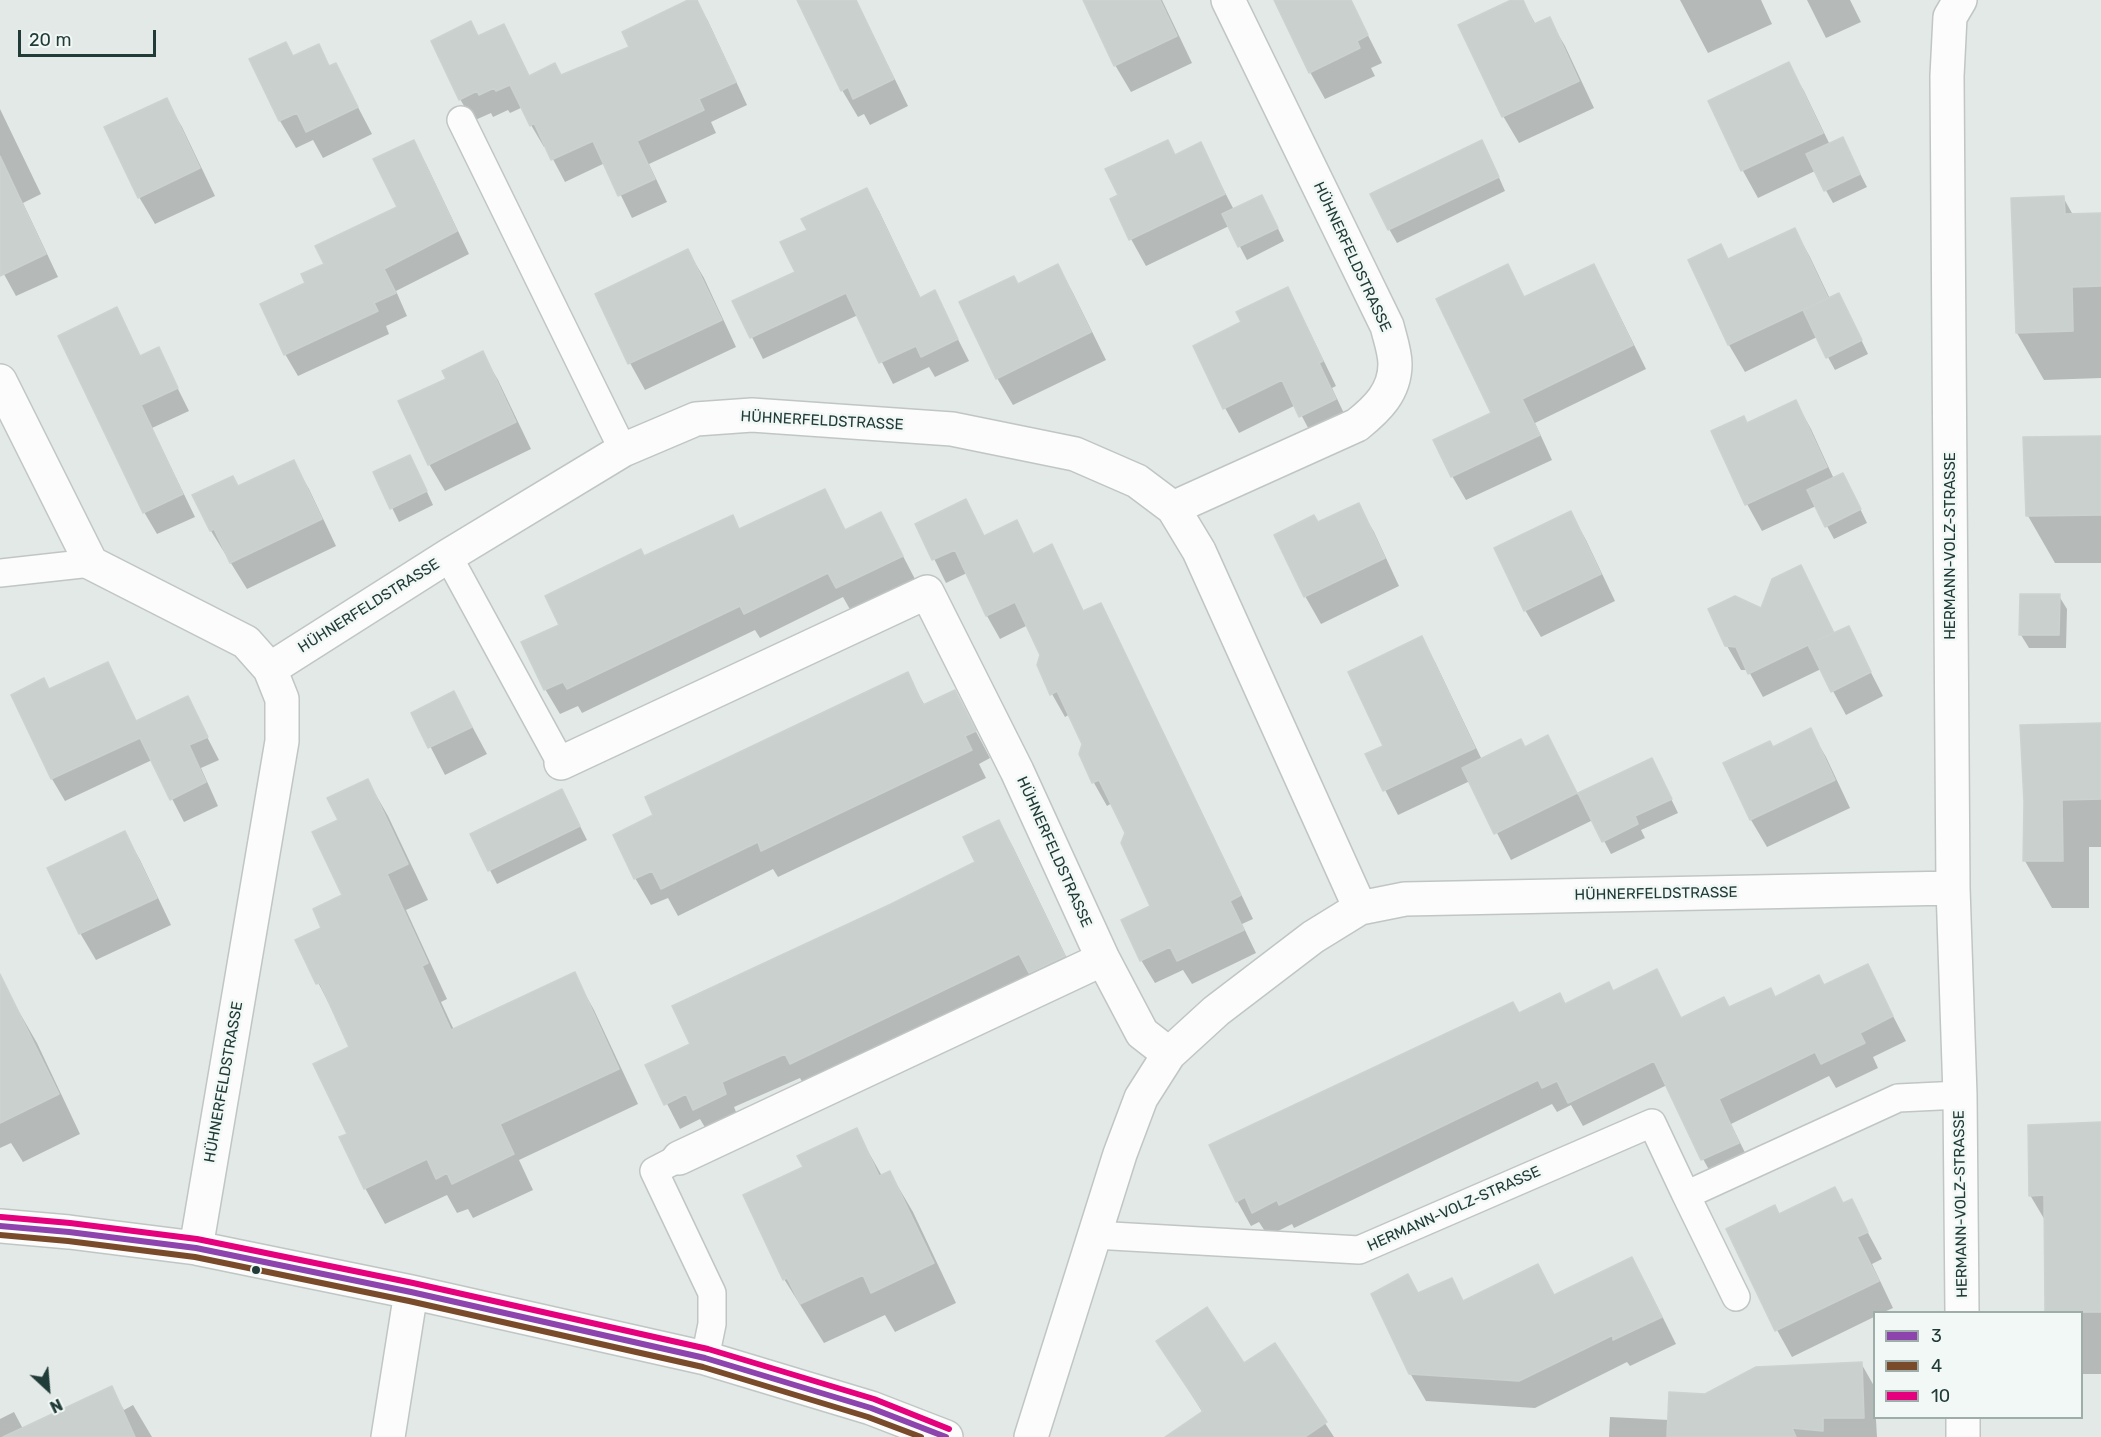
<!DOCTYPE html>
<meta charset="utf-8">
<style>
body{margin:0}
#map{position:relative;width:2101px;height:1437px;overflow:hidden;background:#e3e9e7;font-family:Rubik,sans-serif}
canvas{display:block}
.legend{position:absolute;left:1873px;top:1311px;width:210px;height:108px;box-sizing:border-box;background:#f1f8f5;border:2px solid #9eada9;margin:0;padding:8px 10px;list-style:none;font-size:18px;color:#213c38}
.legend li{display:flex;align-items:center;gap:12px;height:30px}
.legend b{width:30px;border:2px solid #9eada9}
.north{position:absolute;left:18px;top:1359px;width:60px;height:60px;-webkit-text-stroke:4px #f1f8f5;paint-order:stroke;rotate:154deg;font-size:16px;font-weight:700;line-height:24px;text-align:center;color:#213c38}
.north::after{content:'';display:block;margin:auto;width:21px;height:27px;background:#213c38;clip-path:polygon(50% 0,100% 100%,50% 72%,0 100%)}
.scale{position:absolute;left:18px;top:30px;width:138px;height:27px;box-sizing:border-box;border:3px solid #213c38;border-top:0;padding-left:8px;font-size:18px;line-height:21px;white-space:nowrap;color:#213c38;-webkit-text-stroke:4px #f1f8f5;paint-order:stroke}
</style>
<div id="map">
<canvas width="2101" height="1437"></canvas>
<ul class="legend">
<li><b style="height:8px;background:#8e44ad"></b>3</li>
<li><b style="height:8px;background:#7a4b2a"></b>4</li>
<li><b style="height:8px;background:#e5007d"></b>10</li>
</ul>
<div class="north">N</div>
<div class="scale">20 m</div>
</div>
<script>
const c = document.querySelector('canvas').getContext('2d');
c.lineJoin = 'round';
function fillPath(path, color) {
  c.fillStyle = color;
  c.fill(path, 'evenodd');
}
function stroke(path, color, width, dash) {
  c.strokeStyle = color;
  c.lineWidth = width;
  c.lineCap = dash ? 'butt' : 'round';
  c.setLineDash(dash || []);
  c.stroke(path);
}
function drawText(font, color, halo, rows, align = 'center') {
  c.font = font + ' Rubik,sans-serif';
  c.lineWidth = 5;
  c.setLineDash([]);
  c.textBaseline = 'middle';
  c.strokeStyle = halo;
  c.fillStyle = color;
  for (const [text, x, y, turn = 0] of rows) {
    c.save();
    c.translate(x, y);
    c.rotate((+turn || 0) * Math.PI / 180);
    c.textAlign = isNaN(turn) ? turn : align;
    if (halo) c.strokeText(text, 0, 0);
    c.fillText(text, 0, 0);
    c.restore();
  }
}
const shadow = new Path2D(`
 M691 0H696L708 21 747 105 711 122 716 133 649 164 667 202 632 218 605 163 565 182 546 146 544 147 531 125 523 107 510 113 508 110 493 117 491 113 473 121 460 99 471 23 479 37 504 26 530 77 561 76 631 47Z
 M825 0H856L908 106 870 125 864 114 858 117 842 90Z
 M1085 0H1162L1192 63 1131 92 1115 65Z
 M1276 0H1350L1382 63 1371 68 1375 76 1325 99 1310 72Z
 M1515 0H1522L1536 25 1549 19 1565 46 1594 108 1519 143 1503 116Z
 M1680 0H1761L1772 24 1708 53Z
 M1807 0H1850L1861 22 1826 38Z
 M318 46 330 67 336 65 372 134 323 158 313 140 296 148 280 121 251 60 293 57Z
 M1788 64 1804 91 1830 145 1842 139 1867 187 1833 203 1815 171 1758 198 1743 171 1710 102Z
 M166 100 182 127 215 196 155 224 139 197Z
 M0 109 41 194 23 203 58 277 16 296 0 267Z
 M413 142 426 164 469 254 396 291 407 316 386 326 389 334 298 376 285 354 307 283 326 265 399 208Z
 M1200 144 1234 210H1269L1284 241 1247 260 1229 226 1146 266 1131 239 1175 156Z
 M1489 155 1505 191 1397 243 1389 229Z
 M867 190 879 211 921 299 934 292 969 361 935 377 929 367 893 384 858 315 763 359 734 302 797 273 809 231Z
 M2063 197 2073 215 2101 214V378L2044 380 2017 333Z
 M1795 230 1810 257 1830 299 1846 308 1868 354 1835 370 1817 337 1745 372 1729 345 1690 260 1729 261Z
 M688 251 704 278 736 347 645 390 630 363Z
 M1058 266 1073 293 1106 360 1013 405 997 378 1018 285Z
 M1507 266 1525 298 1593 266 1607 290 1646 369 1535 423 1552 460 1466 500 1452 476 1493 413Z
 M1287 289 1301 314 1336 386 1332 388 1349 424 1315 441 1296 405 1239 433 1225 408 1243 323Z
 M116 309 141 357 158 349 189 411 152 428 195 517 157 534 144 512Z
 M482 353 498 380 531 449 445 491 429 464Z
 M1796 402 1811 429 1834 479 1850 488 1867 523 1834 539 1816 506 1762 531 1747 504 1713 432 1747 424Z
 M2024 438H2101V563H2055L2028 516Z
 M293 462 309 489 336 546 247 589 211 531 194 495 238 488Z
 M417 470 433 505 399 522 375 473Z
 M825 491 846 531 881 514 916 581 852 613 843 597 760 638 755 630 582 713 578 706 560 714 545 689 561 626 644 557 732 517 740 530Z
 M965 501 985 537 1016 522 1034 555 1051 546 1084 612 1100 605 1113 628 1253 919 1242 924 1256 953 1192 984 1183 970 1155 983 1141 960 1152 907 1126 833 1112 803 1107 806 1094 783 1080 754 1084 744 1070 714 1065 717 1052 694 1042 655 1028 625 1000 639 987 616 967 573 946 583 917 524Z
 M1358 505 1374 532 1399 586 1321 624 1305 596Z
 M1571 513 1586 540 1615 601 1541 637 1525 610Z
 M1800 567 1835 634 1848 628 1883 696 1846 715 1821 669 1763 697 1748 670H1741L1727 646 1762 610Z
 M2059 596 2067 609 2066 648H2029L2021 635Z
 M1421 638 1435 662 1482 760 1525 748 1548 737 1578 795 1652 760 1678 813 1641 830 1645 838 1611 854 1593 820 1511 860 1470 781 1398 815 1367 755 1385 746Z
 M107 664 137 722 187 698 219 760 201 768 218 806 184 822 152 760 65 801 52 779 13 695 49 691Z
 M907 674 925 706 955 692 990 758 979 764 986 778 778 877 773 869 678 916 668 898 651 905 635 878 655 816Z
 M454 693 487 754 445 775 413 713Z
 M2101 724V847H2089V908H2052L2025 861Z
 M1810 730 1826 757 1850 808 1767 847 1751 820 1725 764 1773 749Z
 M368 781 388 816 428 900 406 910 447 999 441 1002 454 1030 574 974 594 1010 638 1104 519 1160 533 1190 473 1218 468 1209 457 1213 447 1195 385 1224 365 1188 349 1135 351 1047 297 941 323 928 344 896 340 821Z
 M569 804 587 840 497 884 472 835Z
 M999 822 1013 847 1078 981 805 1087 800 1078 734 1107 739 1119 709 1134 700 1119 680 1129 647 1065 692 1044 891 905 977 863Z
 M125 833 140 860 171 925 96 960 80 933Z
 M1867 966 1906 1041 1873 1057 1878 1068 1836 1088 1829 1076 1731 1124 1752 1167 1717 1184 1703 1159 1667 1085 1583 1126 1571 1105 1557 1112 1552 1104 1294 1228 1292 1224 1268 1236 1259 1222 1251 1226 1237 1201 1519 1015 1565 1005 1613 992 1656 971 1682 1019 1824 987Z
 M0 994 14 1003 37 1043 80 1134 23 1162 11 1143 0 1148Z
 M2101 1123V1374H2082V1312H2047L2046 1222 2030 1195Z
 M856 1130 882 1176 890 1173 913 1212 956 1303 895 1332 885 1315 824 1343 784 1279 745 1196 805 1168Z
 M1851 1201 1882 1259 1872 1264 1893 1308 1884 1312H1874V1317L1792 1357 1777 1330 1728 1229 1780 1216 1843 1204Z
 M1632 1258 1647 1286 1676 1344 1630 1366 1627 1362 1535 1408 1426 1401 1410 1373 1418 1295 1464 1302 1538 1266 1555 1296Z
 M1158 1341 1244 1365 1274 1345 1334 1437H1169L1203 1413Z
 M1861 1363 1874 1386 1877 1437H1758Z
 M111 1388 124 1410 133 1405 152 1437H0V1419L14 1412 23 1429Z
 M1610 1417 1669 1420 1728 1437H1609Z`);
const building = new Path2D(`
 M688 0H697L736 82 699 99 704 110 637 141 655 179 618 196 593 141 551 160 534 123 530 126 510 85 496 91 494 88 479 95 477 91 459 100 431 41 471 21 478 36 504 24 529 76 555 63 561 75 629 47 622 32Z
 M797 0H856L894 79 853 99 848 87 841 91Z
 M1083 0H1160L1177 36 1114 66Z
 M1274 0H1351L1368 35 1357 41 1360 48 1309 73Z
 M1511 0H1523L1534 24 1550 17 1579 81 1502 117 1458 25Z
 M286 42 293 56 319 44 329 66 336 63 358 107 306 132 297 113 279 121 249 59Z
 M1789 62 1823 133 1741 171 1708 101Z
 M167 98 200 168 138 198 104 127Z
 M1843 137 1860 174 1824 191 1806 154Z
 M414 140 457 231 384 269 396 293 374 303 378 311 284 355 260 304 305 283 301 274 324 264 315 246 397 207 373 159Z
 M1168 140 1175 155 1201 142 1225 194 1129 240 1110 199 1118 195 1105 169Z
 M1482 140 1499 177 1388 230 1370 194Z
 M0 156 46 254 0 276Z
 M867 188 920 298 935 290 958 339 921 357 916 346 879 363 846 293 750 338 732 301 795 272 780 242 807 230 801 219Z
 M1262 195 1278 228 1238 247 1222 214Z
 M2064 196 2065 214 2101 213V286L2072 287 2073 331 2016 333 2011 198Z
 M1795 228 1828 298 1728 345 1688 260 1721 244 1728 259Z
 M688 249 722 320 628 364 595 294Z
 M1058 264 1091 332 996 379 959 302 1014 276 1018 284Z
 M1508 264 1524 297 1594 264 1633 345 1522 399 1540 435 1451 477 1433 440 1491 413 1436 299Z
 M1288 287 1323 361 1319 363 1336 399 1299 417 1282 380 1223 409 1193 346 1241 322 1236 312Z
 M1839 293 1862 340 1826 358 1803 310Z
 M117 307 140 356 159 347 178 388 141 405 183 494 143 513 58 336Z
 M483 351 516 422 428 465 398 401 446 379 442 371Z
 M1796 400 1827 467 1745 505 1711 431 1744 416 1747 423Z
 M2101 436V515L2026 516 2023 437Z
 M410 455 427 491 390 509 373 472Z
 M294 460 322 519 230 563 214 529 210 531 192 495 233 476 238 486Z
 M1843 473 1861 509 1825 527 1807 490Z
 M825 489 845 530 881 512 903 556 836 588 828 573 744 614 740 606 567 689 563 682 544 690 521 642 559 625 545 596 641 549 644 556 733 515 739 529Z
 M966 499 984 536 1017 520 1033 554 1052 544 1083 611 1101 603 1241 895 1230 901 1244 930 1177 961 1170 947 1140 961 1121 920 1150 906 1121 843 1125 833 1099 780 1092 783 1079 754 1082 744 1057 691 1050 695 1037 665 1040 655 1015 602 986 616 955 550 932 560 915 524Z
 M1359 503 1385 558 1304 597 1274 535 1314 515 1318 522Z
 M1571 511 1601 574 1524 611 1494 548Z
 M1801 565 1834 633 1818 640 1849 626 1871 672 1831 692 1808 645 1748 674 1736 647 1725 646 1708 609 1735 596 1761 608 1772 579Z
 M2020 594H2060L2059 635H2019Z
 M1422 636 1475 748 1383 791 1365 754 1383 746 1348 672Z
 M108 662 136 721 188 696 208 737 189 745 206 782 170 800 140 738 51 779 11 695 44 678 49 689Z
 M908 672 923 705 955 690 976 731 965 736 972 750 761 851 758 842 661 889 652 871 634 879 613 835 653 815 645 797Z
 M454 691 472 727 428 748 411 713Z
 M2101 723V799L2062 800 2063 861H2023L2024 802 2020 725Z
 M1811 728 1835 780 1750 820 1723 763 1770 741 1773 747Z
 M1548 735 1577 793 1494 834 1462 768 1521 739 1525 747Z
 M1652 758 1672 799 1635 816 1638 824 1602 842 1578 793Z
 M368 779 408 864 387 874 428 963 422 966 451 1030 575 972 619 1069 500 1124 514 1154 452 1184 447 1173 436 1179 427 1159 364 1189 339 1137 347 1134 313 1064 349 1047 320 983 316 984 295 940 321 928 313 909 342 895 312 832 338 820 327 798Z
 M562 789 580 826 488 871 470 834Z
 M999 820 1065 956 1029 973 1019 954 790 1064 785 1054 722 1082 726 1094 693 1110 686 1094 664 1105 645 1065 690 1044 672 1006 891 904 975 862 963 837Z
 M125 831 157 898 79 934 47 868Z
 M1868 964 1893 1016 1860 1033 1865 1043 1821 1064 1815 1052 1719 1099 1739 1143 1701 1160 1654 1061 1568 1103 1557 1081 1542 1088 1538 1080 1279 1205 1277 1200 1252 1213 1245 1197 1236 1202 1209 1145 1513 1002 1519 1013 1560 993 1565 1004 1609 982 1613 991 1657 969 1681 1018 1724 997 1729 1007 1771 988 1775 997 1819 975 1824 985Z
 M0 974 59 1094 0 1123Z
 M2101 1122V1312H2045L2044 1195 2029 1196 2028 1125Z
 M857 1128 879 1176 890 1171 934 1263 871 1293 863 1275 800 1304 787 1278 783 1280 743 1195 803 1167 797 1156Z
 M1835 1187 1843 1203 1852 1199 1868 1232 1857 1237 1879 1281 1775 1331 1726 1229 1775 1205 1779 1214Z
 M1632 1257 1662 1317 1613 1340V1335L1519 1381 1409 1374 1371 1294 1408 1274 1418 1293 1452 1278 1463 1301 1538 1264 1554 1295Z
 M1207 1307 1244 1363 1275 1343 1327 1422 1305 1437H1165L1203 1411 1156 1341Z
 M1862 1362 1864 1418H1823V1431L1792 1428 1796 1437H1667L1669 1392 1705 1394 1756 1367Z
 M112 1386 135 1437H3Z`);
const lane = new Path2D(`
 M461 120 623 450
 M448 556 561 763
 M0 573 91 563
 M679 1158 654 1171 712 1293V1324L705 1358
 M1686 1195 1736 1297
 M1094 1235 1359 1250 1652 1123 1686 1195 1898 1098 1960 1095`);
const street = new Path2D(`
 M1960 0 1950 17 1947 76 1953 888 1960 1095 1962 1312
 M0 381 91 563 246 642 270 669
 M1173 508 1357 425C1377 409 1395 392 1395 364 1395 352 1390 338 1387 326L1228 0
 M561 763 927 592 1017 771 1103 959 1142 1033 1169 1054
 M679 1158 1103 959
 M0 1226 69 1232 196 1248 411 1292 705 1358 871 1408 946 1437
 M196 1248 282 741V699L270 669 448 556 623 450 696 419 752 415 952 429 1075 454 1137 481 1173 508 1199 551 1360 908
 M1963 1418V1437
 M388 1437 411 1292
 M1031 1437 1120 1154 1141 1098 1169 1054 1216 1011 1313 937 1360 908 1405 899 1953 888`);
const bus1 = new Path2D(`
 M0 1226 69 1232 196 1248 411 1292 705 1358 871 1408 946 1437`);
const bus2 = new Path2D(`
 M0 1235 68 1241 195 1257 409 1301 703 1367 868 1417 921 1437`);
const bus3 = new Path2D(`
 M1 1217 70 1223 197 1239 413 1283 708 1349 874 1399 949 1429`);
const markers = [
 [256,1270,5,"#213c38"]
];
const streetNames = [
 ["HÜHNERFELDSTRASSE",1352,257,65],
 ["HÜHNERFELDSTRASSE",822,421,3],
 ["HERMANN-VOLZ-STRASSE",1951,546,-90],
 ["HÜHNERFELDSTRASSE",369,606,-32],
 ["HÜHNERFELDSTRASSE",1054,852,66],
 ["HÜHNERFELDSTRASSE",1656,894,-1],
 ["HÜHNERFELDSTRASSE",224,1082,-80],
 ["HERMANN-VOLZ-STRASSE",1961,1204,-91],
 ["HERMANN-VOLZ-STRASSE",1454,1209,-24]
];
fillPath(shadow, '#0003');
fillPath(building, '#cad0ce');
stroke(building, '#ccd2d0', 1.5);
stroke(lane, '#c0c6c4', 30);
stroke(street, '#c0c6c4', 36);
stroke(lane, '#fbfcfb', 27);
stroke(street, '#fbfcfb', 33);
stroke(bus1, '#8e44ad', 6);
stroke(bus2, '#7a4b2a', 6);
stroke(bus3, '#e5007d', 6);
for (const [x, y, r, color] of markers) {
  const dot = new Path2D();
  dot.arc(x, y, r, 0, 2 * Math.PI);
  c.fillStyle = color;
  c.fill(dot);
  stroke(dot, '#f1f8f5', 2);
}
drawText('15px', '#213c38', '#f1f8f5', streetNames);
</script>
